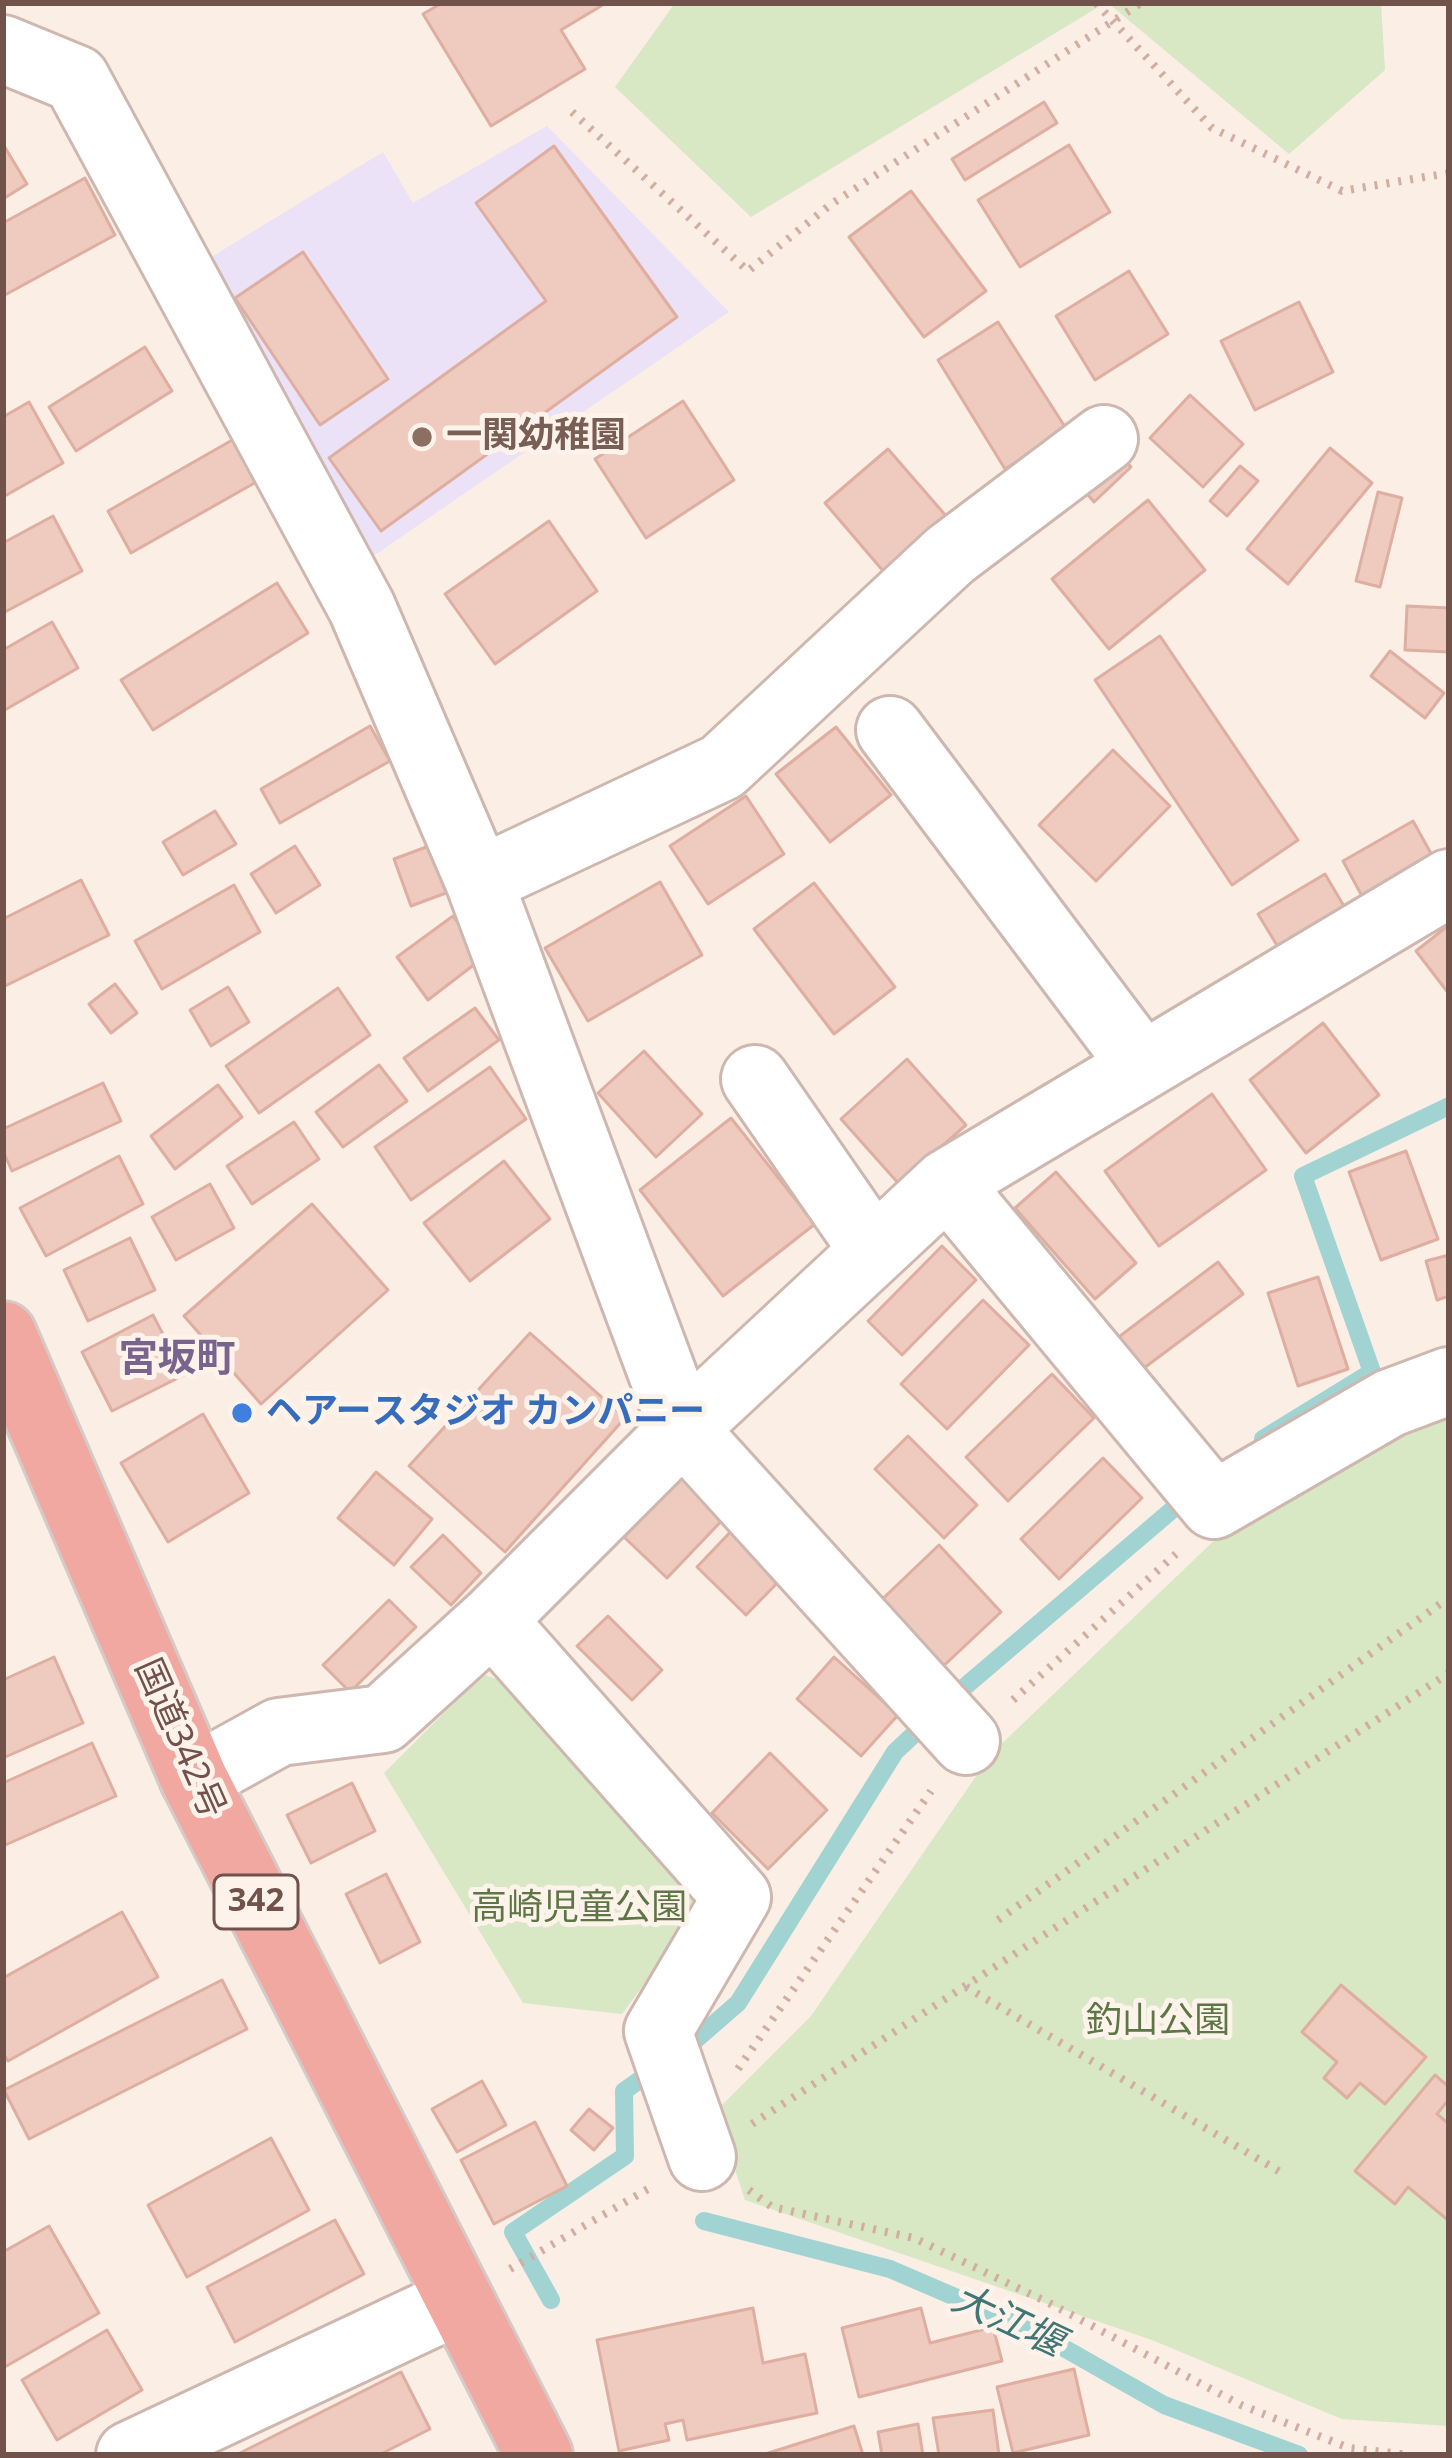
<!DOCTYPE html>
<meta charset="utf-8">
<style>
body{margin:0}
#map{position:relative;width:1452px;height:2458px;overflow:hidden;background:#faeee5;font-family:"Noto Sans",sans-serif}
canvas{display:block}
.frame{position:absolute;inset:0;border:6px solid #71534c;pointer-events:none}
</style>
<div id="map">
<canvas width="1452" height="2458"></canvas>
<div class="frame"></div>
</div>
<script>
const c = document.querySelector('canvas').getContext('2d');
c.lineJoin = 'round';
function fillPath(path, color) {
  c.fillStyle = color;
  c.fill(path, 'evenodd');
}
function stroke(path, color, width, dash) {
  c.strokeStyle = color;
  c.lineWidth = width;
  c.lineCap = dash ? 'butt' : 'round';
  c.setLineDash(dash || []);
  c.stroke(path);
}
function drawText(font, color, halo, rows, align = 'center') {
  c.font = font + ' "Noto Sans","Noto Sans JP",sans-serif';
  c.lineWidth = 10;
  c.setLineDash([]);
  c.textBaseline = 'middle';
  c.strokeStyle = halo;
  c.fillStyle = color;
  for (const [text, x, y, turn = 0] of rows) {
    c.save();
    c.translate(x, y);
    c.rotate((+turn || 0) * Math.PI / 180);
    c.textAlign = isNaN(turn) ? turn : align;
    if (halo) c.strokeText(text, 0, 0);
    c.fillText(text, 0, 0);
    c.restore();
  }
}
const education = new Path2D(`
 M547 126 729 312 366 561 200 264 383 152 413 203Z`);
const green = new Path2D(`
 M675 3H1105L751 217 615 87Z
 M1108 3H1381L1385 70 1289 154Z
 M1449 1409V2426L1342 2419 1152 2340 745 2200 716 2111 811 2016 992 1753 1222 1533 1405 1426Z
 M483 1674 526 1691 688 1889 697 1912 622 2014 523 2003 384 1773Z`);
const stream = new Path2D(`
 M1263 1439 1372 1372 1303 1176 1449 1106
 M704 2221 890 2269 1034 2331 1164 2405 1299 2455
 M551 2300 513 2232 625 2156 624 2091 692 2043 738 2003 895 1752 961 1690 1193 1492`);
const building = new Path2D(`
 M442 3H606L561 30 585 69 491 126 423 14Z
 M1044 102 1057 123 965 180 952 159Z
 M3 144 27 184 3 199Z
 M1069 145 1110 212 1020 267 978 200Z
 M554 146 677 317 381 531 329 458 546 301 476 203Z
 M85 178 115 235 3 296V223Z
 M911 191 986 291 924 337 849 237Z
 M303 252 388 379 320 425 235 298Z
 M1129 271 1168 334 1095 380 1056 316Z
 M1299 302 1333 372 1255 410 1221 341Z
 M998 322 1067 430 1005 469 938 360Z
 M145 347 172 391 76 451 49 407Z
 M1190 395 1243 444 1203 487 1150 438Z
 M683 401 734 480 646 538 595 459Z
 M29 402 63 463 3 497V417Z
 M234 439 258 481 131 553 108 511Z
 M1330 448 1372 483 1288 584 1247 549Z
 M888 449 947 517 884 572 825 503Z
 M1116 450 1131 467 1094 502 1079 484Z
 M1240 466 1258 481 1227 516 1210 501Z
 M1378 492 1402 498 1380 587 1356 581Z
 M1148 500 1205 570 1109 649 1052 579Z
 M53 516 82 571 3 613V543Z
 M549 521 597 591 495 664 445 594Z
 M277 583 308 633 153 730 121 680Z
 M1407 606 1449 608V652L1405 650Z
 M52 622 78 668 3 711V650Z
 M1160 636 1298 840 1232 885 1095 680Z
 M1390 651 1444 693 1425 718 1371 676Z
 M370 726 390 761 280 823 261 789Z
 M836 727 891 795 830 842 776 774Z
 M1113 750 1170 806 1096 881 1039 825Z
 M746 796 784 854 708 904 670 846Z
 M215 811 236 844 183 875 163 842Z
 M1413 821 1433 857 1363 898 1343 861Z
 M295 846 320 885 276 913 251 874Z
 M429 846 446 893 411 906 394 859Z
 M1325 874 1348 913 1281 952 1258 914Z
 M81 880 109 935 3 987V919Z
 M660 882 702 955 588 1021 545 948Z
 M814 883 895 987 834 1034 754 929Z
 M234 885 260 932 162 989 135 941Z
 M453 916 484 957 428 1000 397 957Z
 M1449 925V994L1416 951Z
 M115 984 137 1013 111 1033 89 1004Z
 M228 987 249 1022 211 1046 190 1010Z
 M338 988 370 1035 259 1113 226 1066Z
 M475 1008 499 1040 428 1091 404 1058Z
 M1323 1023 1379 1095 1306 1153 1250 1080Z
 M644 1051 702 1114 656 1157 598 1093Z
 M907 1059 966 1125 899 1184 841 1119Z
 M379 1065 407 1101 343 1147 316 1112Z
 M490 1067 526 1119 411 1200 375 1147Z
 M103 1083 121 1121 12 1171 3 1151V1129Z
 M218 1085 242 1117 175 1169 151 1136Z
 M1212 1094 1266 1170 1159 1246 1105 1171Z
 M731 1118 815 1224 723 1296 640 1190Z
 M294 1122 319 1159 252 1204 227 1166Z
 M1406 1151 1438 1239 1381 1260 1349 1172Z
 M119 1156 143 1204 46 1256 20 1208Z
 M504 1161 550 1219 470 1281 424 1223Z
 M1056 1172 1136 1263 1095 1299 1015 1208Z
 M210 1184 234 1228 176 1260 152 1217Z
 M312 1204 388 1290 261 1404 184 1316Z
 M130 1238 155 1290 88 1321 64 1270Z
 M942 1246 976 1280 902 1355 868 1321Z
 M1449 1255V1296L1437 1300 1426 1261Z
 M1218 1262 1243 1294 1140 1371 1116 1339Z
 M1318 1277 1348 1369 1298 1386 1268 1293Z
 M983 1300 1029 1345 947 1429 901 1384Z
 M153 1315 184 1375 112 1411 82 1352Z
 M530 1333 625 1418 505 1552 409 1466Z
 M1052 1374 1094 1418 1008 1501 966 1457Z
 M203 1414 249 1493 168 1542 121 1463Z
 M908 1436 977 1505 944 1538 875 1469Z
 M1103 1458 1142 1498 1059 1579 1021 1539Z
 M689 1470 732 1510 667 1578 624 1537Z
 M376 1472 432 1519 394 1565 338 1518Z
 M737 1525 787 1573 746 1615 697 1567Z
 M443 1535 481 1573 451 1605 411 1567Z
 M939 1545 1001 1612 936 1673 874 1607Z
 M389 1600 416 1627 350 1692 323 1665Z
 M608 1616 662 1670 632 1700 577 1646Z
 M54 1657 83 1723 3 1758V1680Z
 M834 1657 898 1715 861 1756 797 1699Z
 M92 1743 116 1796 3 1846V1783Z
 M770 1753 827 1810 768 1869 712 1813Z
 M352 1783 375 1831 311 1863 287 1815Z
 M386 1874 420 1942 380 1963 346 1894Z
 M122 1912 158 1977 8 2061 3 2053V1978Z
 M222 1980 247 2029 29 2139 4 2090Z
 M1341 1985 1426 2057 1385 2104 1360 2083 1347 2098 1324 2078 1337 2062 1302 2032Z
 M1435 2075 1449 2087V2099L1437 2114 1449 2124V2221L1408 2187 1395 2204 1355 2171Z
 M482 2081 506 2125 457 2152 432 2109Z
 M589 2109 613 2128 594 2150 571 2130Z
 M535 2122 567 2186 494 2224 461 2160Z
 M271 2138 309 2210 187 2277 148 2205Z
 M335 2220 364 2274 235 2342 207 2287Z
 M49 2226 99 2313 3 2368V2252Z
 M753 2308 763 2363 805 2354 817 2413 687 2440 683 2420 665 2424 669 2440 619 2451 597 2340Z
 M921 2308 930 2343 993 2327 1002 2361 859 2397 842 2328Z
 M107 2330 142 2390 57 2440 22 2380Z
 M1074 2369 1089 2435 1013 2453 997 2387Z
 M401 2372 430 2429 379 2455H236Z
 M993 2410 999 2455H939L933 2418Z
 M918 2424 923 2455H882L878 2432Z
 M854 2426 863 2455H762Z`);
const path = new Path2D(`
 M1096 3 1212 128 1342 191 1449 173
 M572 112 748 271 830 205 1141 3
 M1013 1700 1176 1554
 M998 1920 1440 1604H1449
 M966 1987 1282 2173
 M738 2069 931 1791
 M752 2124 1449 1673
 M749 2190 772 2207 914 2238 1049 2303 1241 2405 1349 2448 1410 2455
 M510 2269 653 2186`);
const minor = new Path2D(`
 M3 49 76 79 362 608 479 881 683 1429 966 1741
 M890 730 1142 1065
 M479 881 722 767 950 555 1104 439
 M755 1079 874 1251
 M947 1183 1214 1505 1390 1403 1449 1381
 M492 1620 737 1897 658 2031 702 2157
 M194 1779 279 1732 383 1719 492 1620 683 1429 947 1183 1449 883
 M130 2455 458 2301`);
const highway = new Path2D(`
 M3 1335 194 1779 539 2455`);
const markers = [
 [422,437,12,"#8d6e63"],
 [242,1413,12,"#3f7fe0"]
];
const shields = [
 [256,1902,84]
];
const shieldNames = [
 ["342",256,1902]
];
const educationNames = [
 ["一関幼稚園",446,437]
];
const shopNames = [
 ["ヘアースタジオ カンパニー",266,1413]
];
const streetNames = [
 ["国道342号",179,1739,66]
];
const parkNames = [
 ["高崎児童公園",579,1909],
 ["釣山公園",1158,2022]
];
const neighbourhoodNames = [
 ["宮坂町",177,1360]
];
const waterNames = [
 ["大江堰",1007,2322,25]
];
fillPath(education, '#ebe2f7');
fillPath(green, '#d8e7c4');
stroke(stream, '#a2d3d3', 18);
fillPath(building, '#eecabf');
stroke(building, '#dfaea0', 3);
stroke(minor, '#cdb7af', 72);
stroke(highway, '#d4cbc9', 72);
stroke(path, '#d2ada2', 8, [3, 9]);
stroke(minor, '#fff', 66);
stroke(highway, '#f0a8a0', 66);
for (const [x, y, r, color] of markers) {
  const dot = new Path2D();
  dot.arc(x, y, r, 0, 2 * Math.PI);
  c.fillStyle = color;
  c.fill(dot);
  stroke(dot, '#fef3eb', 4.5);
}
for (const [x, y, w] of shields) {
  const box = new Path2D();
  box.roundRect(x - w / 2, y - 27, w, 54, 9);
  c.fillStyle = '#fef3eb';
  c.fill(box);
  stroke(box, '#71534c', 3);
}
drawText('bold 33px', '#71534c', null, shieldNames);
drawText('bold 36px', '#785e54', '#fef3eb', educationNames, 'left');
drawText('bold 36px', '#366cbe', '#fef3eb', shopNames, 'left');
drawText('36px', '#71534c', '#fef3eb', streetNames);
drawText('36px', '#5c7645', '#fef3eb', parkNames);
drawText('bold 39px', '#79648d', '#fef3eb', neighbourhoodNames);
drawText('italic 39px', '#417676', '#fef3eb', waterNames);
</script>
